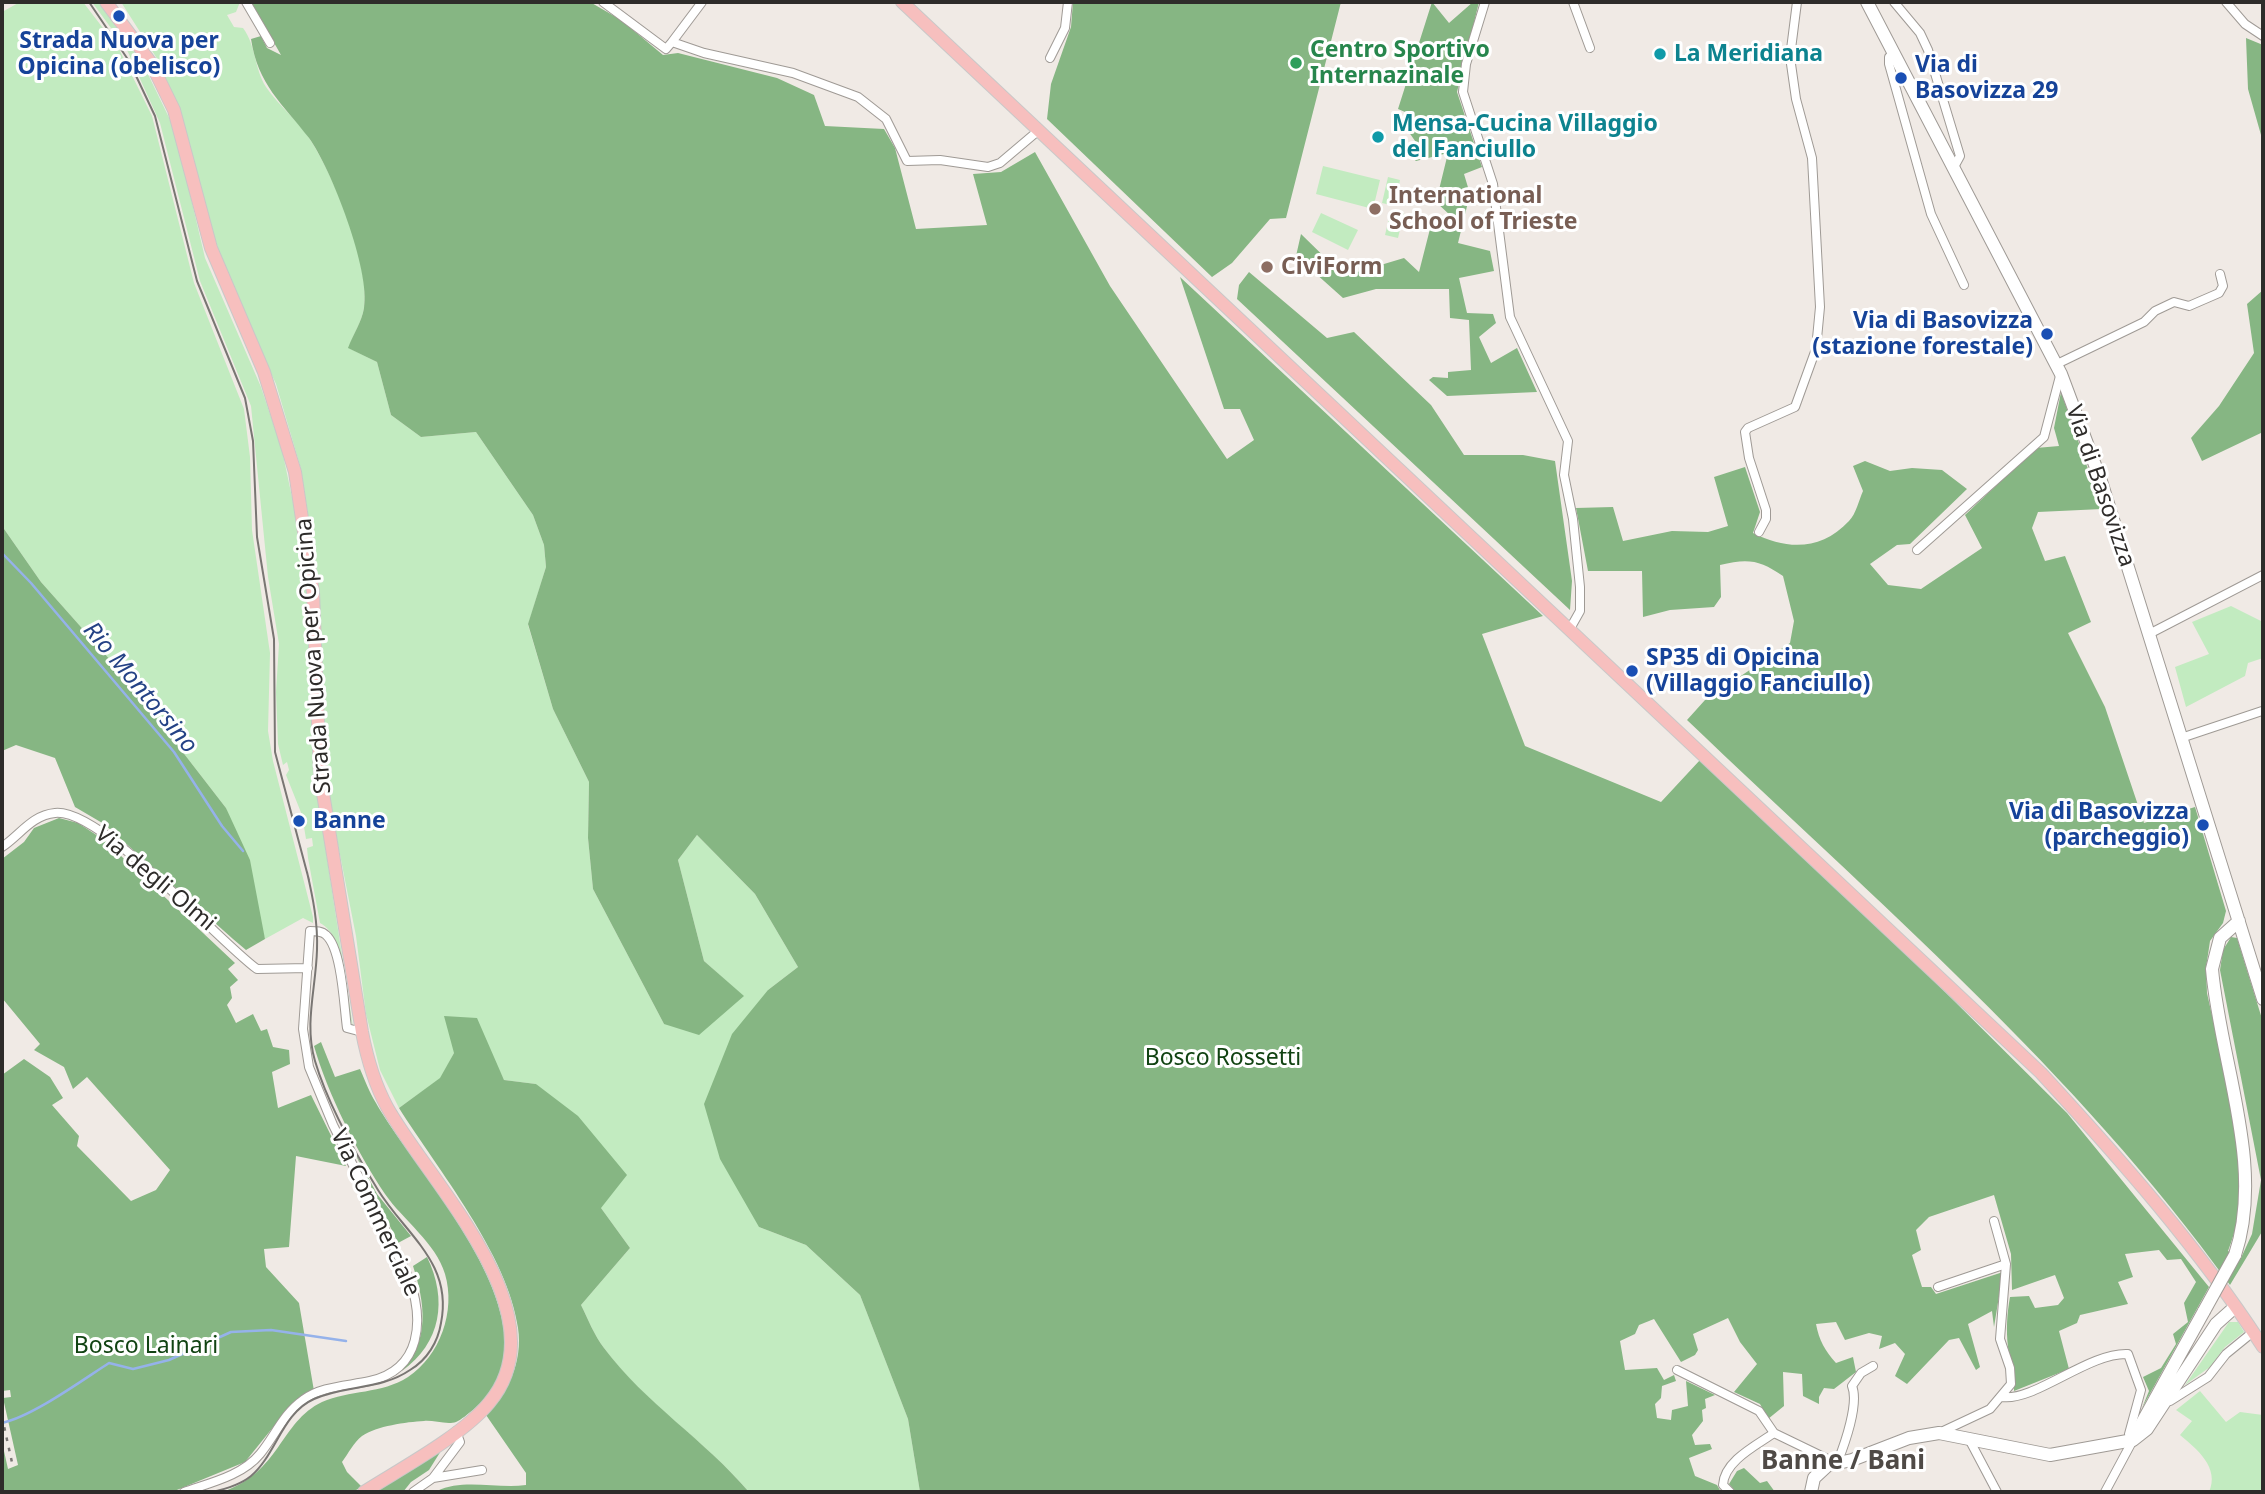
<!DOCTYPE html>
<style>
body{margin:0}
#map{position:relative;width:2265px;height:1494px;overflow:hidden;background:#f0eae5;font-family:"Noto Sans",sans-serif}
canvas{display:block}
.frame{position:absolute;inset:0;border:4px solid #2e2c2a;pointer-events:none}
</style>
<div id="map">
<canvas width="2265" height="1494"></canvas>
<div class="frame"></div>
</div>
<script>
const c = document.querySelector('canvas').getContext('2d');
c.lineJoin = 'round';
function fillPath(path, color) {
  c.fillStyle = color;
  c.fill(path, 'evenodd');
}
function stroke(path, color, width, dash) {
  c.strokeStyle = color;
  c.lineWidth = width;
  c.lineCap = dash ? 'butt' : 'round';
  c.setLineDash(dash || []);
  c.stroke(path);
}
function drawText(font, color, halo, rows, align = 'center') {
  c.font = font + ' "Noto Sans",sans-serif';
  c.lineWidth = 6;
  c.setLineDash([]);
  c.textBaseline = 'middle';
  c.strokeStyle = halo;
  c.fillStyle = color;
  for (const [text, x, y, turn = 0] of rows) {
    c.save();
    c.translate(x, y);
    c.rotate((+turn || 0) * Math.PI / 180);
    c.textAlign = isNaN(turn) ? turn : align;
    if (halo) c.strokeText(text, 0, 0);
    c.fillText(text, 0, 0);
    c.restore();
  }
}
const green = new Path2D(`
 M20 2H83L119 49 152 116 194 283 244 409 250 457 252 530 270 653 268 731 273 761 313 917V923L303 918 265 939 226 808 120 671 41 582 2 526V12Z
 M92 2H98L144 66 175 130 205 258 261 387 282 450 297 521 308 601 314 774 353 1027C344 1000 348 937 320 923L308 858 307 848 313 846 312 838 306 839 302 815 286 775 289 770 287 762 283 765 278 744 276 692 279 644 268 577 251 406 200 281 160 123 127 50Z
 M121 2H240L236 12 227 15 234 27 243 28C256 45 254 68 266 87 279 106 299 121 311 141 334 177 371 265 364 308 362 321 353 335 349 348L377 362 391 415 421 437 476 432 533 515 544 545 546 567 528 625 553 709 589 782 588 838 593 889 664 1024 743 996 704 961 678 860 697 835 755 894 798 967 768 990 759 1227 806 1245 860 1295 908 1419 920 1492H749C705 1440 644 1403 604 1348 594 1335 588 1319 581 1305L630 1248 601 1208 536 1084 504 1080 490 1052 454 1053 441 1078 399 1108 380 1070 366 1014 356 936 330 804 324 750 318 580 301 469 276 384 231 287 211 227 178 105 156 57Z
 M1323 166 1380 180 1373 209 1316 194Z
 M1388 177 1400 180 1395 206 1382 203Z
 M1391 210 1404 213 1398 238 1385 235Z
 M1321 213 1358 230 1348 250 1312 232Z
 M2231 606 2263 622V658L2248 663 2245 676 2186 707 2175 667 2209 654 2192 622Z
 M2229 1322H2238L2244 1332 2225 1347 2210 1367 2185 1385Z
 M2200 1391 2226 1422 2240 1412 2263 1415V1492H2209C2220 1468 2197 1449 2180 1435L2192 1421 2176 1410Z`);
const forest = new Path2D(`
 M251 2H590L621 20 663 55 678 53 777 78 814 95 825 126 884 129 895 148 916 229 987 225 973 174 1001 172 1035 152 1110 286 1227 459 1254 440 1240 409H1224L1180 277 1543 616 1482 634 1525 746 1661 802 1700 760 1922 969 2067 1113 2209 1287 2142 1408 2149 1391 2143 1377 2161 1368 2176 1344 2173 1334 2188 1322 2184 1303 2196 1282 2181 1259 2167 1260 2159 1250 2125 1254 2133 1277 2118 1282 2128 1304 2080 1315 2077 1323 2059 1331 2069 1369 2014 1391C2015 1374 2009 1363 2008 1347 2006 1329 2007 1314 2010 1297L2029 1296 2035 1308 2058 1305 2064 1298 2055 1275 2012 1290 2011 1254 1994 1195 1929 1217 1916 1230 1921 1250 1912 1255 1922 1287H1931L1936 1294 2003 1272 1994 1327 1992 1311 1968 1324 1980 1367 1976 1370 1959 1338 1949 1340 1907 1384 1895 1376 1905 1354 1895 1343 1879 1349 1882 1336 1869 1333 1845 1340 1836 1322 1816 1324C1819 1340 1825 1351 1836 1363L1853 1357 1856 1372 1834 1389 1824 1388 1819 1397V1404L1803 1396 1802 1374 1783 1372 1784 1406 1768 1419 1760 1404 1734 1392 1757 1364 1740 1342 1728 1318 1693 1334 1698 1350 1695 1355 1681 1362 1654 1319 1639 1325 1635 1334 1620 1341 1625 1370 1657 1368 1664 1380 1674 1375 1676 1381 1662 1386 1661 1398 1655 1404 1657 1418 1671 1420 1672 1410 1688 1406 1686 1381 1715 1395 1705 1399 1706 1408 1702 1410 1703 1421 1692 1435 1695 1445 1710 1444 1712 1449 1689 1458 1695 1476 1717 1485 1721 1492H920L908 1419 860 1295 806 1245 759 1227 720 1159 704 1104 732 1034 768 990 798 967 755 894 697 835 678 860 704 961 744 996 699 1035 664 1024 593 889 588 838 589 782 553 709 528 624 546 567 544 545 533 515 476 432 421 437 391 415 377 362 348 348C353 335 362 321 364 308 371 271 331 168 309 138 282 103 258 85 251 39L261 36 267 48 281 55Z
 M1073 2H1341L1286 218 1270 219 1232 263 1212 277 1047 119 1051 84 1071 27Z
 M1432 2 1449 23 1473 2H1479L1457 92 1482 167 1464 174 1470 194 1458 243 1490 251 1494 271 1459 278 1467 313 1493 314 1496 323 1479 337 1491 363 1517 348 1537 392 1447 396 1429 380 1433 377 1448 378V372L1471 370 1469 320 1450 318 1449 289H1376L1343 298 1296 256 1301 234 1344 276 1404 258 1419 272 1431 225 1452 217 1436 202 1448 153 1416 161 1410 155 1420 148 1406 128 1412 115 1398 109Z
 M2246 38 2263 45 2261 135 2248 89Z
 M1249 272 1327 338 1354 332 1431 405 1464 455H1523L1555 461 1572 581 1570 610 1237 299 1239 285Z
 M2263 290V432L2202 461 2191 438 2219 406 2254 353 2247 304Z
 M2061 392 2102 509 2038 512 2032 528 2045 561 2065 556 2091 622 2068 633 2105 707 2144 823 2195 807 2226 911 2223 923 2210 941 2206 968 2207 993C2224 1073 2261 1172 2228 1251L2241 1258 2252 1234 2261 1180 2220 970 2223 950 2231 937 2237 938 2263 1022V1230L2230 1285C2077 1072 1875 900 1687 720L1705 700 1790 643 1794 621 1783 576C1760 560 1748 558 1720 565L1721 597 1714 607 1670 610 1643 617 1642 571H1588L1576 508 1613 507 1623 541 1672 531 1708 532 1728 526 1714 477 1745 467 1760 512 1753 533C1787 550 1821 551 1849 521 1856 514 1859 500 1863 491L1853 466 1865 461 1890 471 1912 468 1942 470 1967 489 1910 544 1897 545 1870 564 1888 585 1921 589 1982 548 1965 515 2036 448 2059 446 2054 428Z
 M2 526 41 582 120 671 226 808 250 860 265 939 246 950 233 939 104 824 75 807 55 758 16 745 2 751Z
 M59 818 78 823 104 840 235 963 228 969 238 980 230 987 232 998 227 1005 236 1023 253 1014 261 1031 267 1029 273 1047 289 1050 290 1064 272 1072 278 1108 311 1095 346 1166 296 1156 289 1247 264 1249 266 1267 299 1303 314 1391 291 1405 245 1462 172 1492H2V1442L8 1469 18 1465 3 1398 11 1397 10 1390 2 1391V1075L24 1059 50 1077 63 1098 52 1105 79 1136 77 1146 131 1201 156 1190 170 1170 87 1077 73 1089 64 1067 34 1050 40 1044 2 998V859L24 842 34 828Z
 M444 1016 477 1018 504 1080 536 1084 578 1116 627 1175 601 1208 630 1248 581 1305C588 1319 594 1335 604 1348 645 1403 705 1440 749 1492L437 1491C463 1478 497 1489 526 1485V1473L486 1415C508 1392 523 1362 518 1328 508 1255 438 1170 399 1108L440 1078 454 1053Z
 M321 1042 335 1077 360 1069C365 1080 369 1092 376 1103 416 1174 571 1332 473 1410 469 1413 461 1420 456 1422 447 1425 433 1420 424 1421 406 1422 377 1426 362 1436 354 1442 348 1454 342 1462L347 1472 362 1487 352 1492H222C280 1473 280 1422 322 1402 349 1390 382 1394 408 1377 440 1356 456 1311 445 1274 436 1243 403 1220 385 1194 358 1154 327 1092 314 1046Z
 M350 1143 377 1194 411 1236 398 1243Z
 M427 1257C448 1300 441 1343 402 1371 430 1340 425 1303 413 1266Z
 M444 1446 429 1470 411 1482 403 1492H376Z
 M1744 1468 1760 1483 1767 1481 1775 1492H1736L1729 1484 1737 1471Z`);
const stream = new Path2D(`
 M2 553 31 583 174 752 222 826 243 851
 M2 1423C33 1416 81 1381 109 1363L133 1369 169 1360 231 1332 271 1330 346 1341`);
const street = new Path2D(`
 M246 2 270 43
 M603 2 666 49 672 42 704 53 793 73 858 97 886 119 907 161 940 160 988 167 1000 163 1039 130
 M1485 2 1466 64 1463 92 1493 184 1510 317 1568 441 1564 475 1573 519 1580 587V611L1571 627
 M1573 2 1590 48
 M1894 2 1920 33 1928 50 1960 156 1954 167
 M2226 2 2245 24 2263 36
 M672 42 702 2
 M1894 53 1889 57V64L1931 214 1964 285
 M1050 58 1065 28 1068 2
 M2057 364 2144 322 2155 311 2174 302 2189 306 2219 293 2223 286 2220 274
 M1759 532 1766 519V510L1749 458 1745 432 1748 428 1795 407 1816 349 1820 307 1812 158 1796 99 1790 57 1797 2
 M1917 550 2044 437 2060 376
 M2149 634 2263 575
 M2181 738 2262 711
 M2 847C20 835 32 815 55 813 101 808 217 940 257 969L308 968
 M1938 1287 2006 1264
 M1677 1370 1759 1411 1774 1433 1834 1462
 M2002 1397C2034 1402 2089 1352 2128 1354L2141 1390 2129 1434 2133 1440 2105 1492
 M2170 1401 2208 1377 2226 1354 2253 1332
 M1941 1432 1990 1409 2011 1384 2010 1368 2000 1339 2006 1264 1994 1221
 M1970 1441 1997 1492
 M1838 1461C1845 1443 1859 1403 1852 1386L1861 1373 1873 1366
 M433 1478 482 1470
 M184 1492C209 1483 242 1476 260 1454 275 1436 283 1414 303 1400 321 1386 348 1386 370 1381 422 1369 424 1320 409 1278L333 1125 309 1067 303 1029 310 931C316 931 322 931 326 935 342 949 344 1007 347 1028L362 1032
 M413 1492 433 1478 460 1442 456 1431
 M1730 1492 1723 1485C1724 1461 1757 1445 1774 1433`);
const secondary = new Path2D(`
 M1867 2 2061 374 2101 481 2263 999
 M2235 1255C2265 1165 2220 1062 2212 969L2220 938 2239 921
 M2133 1439 2204 1311
 M1811 1492 1814 1478 1828 1465 1852 1460 1909 1438 1939 1433 2050 1455 2133 1440 2147 1429 2216 1324 2235 1307`);
const primary = new Path2D(`
 M106 2 151 63 174 110 211 248 264 372 295 472 313 592 320 775 362 1032C367 1058 374 1083 387 1107 428 1181 564 1315 489 1403 462 1436 400 1469 364 1492
 M902 2 2041 1073C2121 1160 2199 1248 2263 1347`);
const tram = new Path2D(`
 M89 2 129 61 155 116 197 281 245 398 253 441 257 537 274 639 275 752 309 880
 M212 1492C226 1489 240 1485 251 1476 276 1455 282 1413 314 1399 345 1385 381 1390 410 1370 427 1360 438 1342 441 1323 453 1263 406 1235 378 1190 354 1151 328 1105 315 1061 304 1024 316 988 317 950 318 923 313 898 307 872`);
const rail = new Path2D(`
 M2 1417 13 1467`);
const secondaryBridge = new Path2D(`
 M2204 1311 2235 1255`);
const markers = [
 [119,16,7,"#1a4fb4"],
 [1660,54,7,"#0f9aa8"],
 [1296,63,7,"#2e9e5b"],
 [1901,78,7,"#1a4fb4"],
 [1378,137,7,"#0f9aa8"],
 [1375,209,7,"#8d6e63"],
 [1267,267,7,"#8d6e63"],
 [2047,334,7,"#1a4fb4"],
 [1632,671,7,"#1a4fb4"],
 [299,821,7,"#1a4fb4"],
 [2203,825,7,"#1a4fb4"]
];
const transitNames = [
 ["Strada Nuova per",119,41,"center"],
 ["Opicina (obelisco)",119,67,"center"],
 ["Via di",1915,65],
 ["Basovizza 29",1915,91],
 ["Via di Basovizza",2033,321,"right"],
 ["(stazione forestale)",2033,347,"right"],
 ["SP35 di Opicina",1646,658],
 ["(Villaggio Fanciullo)",1646,684],
 ["Via di Basovizza",2189,812,"right"],
 ["(parcheggio)",2189,838,"right"],
 ["Banne",313,821]
];
const leisureNames = [
 ["Centro Sportivo",1310,50],
 ["Internazinale",1310,76]
];
const cultureNames = [
 ["La Meridiana",1674,54],
 ["Mensa-Cucina Villaggio",1392,124],
 ["del Fanciullo",1392,150]
];
const educationNames = [
 ["International",1389,196],
 ["School of Trieste",1389,222],
 ["CiviForm",1281,267]
];
const streetNames = [
 ["Via di Basovizza",2100,486,71],
 ["Strada Nuova per Opicina",314,656,-94],
 ["Via degli Olmi",155,879,40],
 ["Via Commerciale",375,1213,65]
];
const parkNames = [
 ["Bosco Rossetti",1223,1058],
 ["Bosco Lainari",146,1346]
];
const waterNames = [
 ["Rio Montorsino",140,688,50]
];
const quarterNames = [
 ["Banne / Bani",1843,1462]
];
fillPath(green, '#c2ebc0');
fillPath(forest, '#86b683');
stroke(stream, '#95b2ea', 2.5);
stroke(street, '#9f9a95', 10);
stroke(secondary, '#9f9a95', 14);
stroke(primary, '#c9c8c8', 14);
stroke(street, '#fff', 8);
stroke(secondary, '#fff', 12);
stroke(primary, '#f7bfbe', 12);
stroke(tram, '#797673', 2);
stroke(rail, '#797673', 2.5, [3.5, 7]);
stroke(secondaryBridge, '#9f9a95', 14, []);
stroke(secondaryBridge, '#fff', 12);
for (const [x, y, r, color] of markers) {
  const dot = new Path2D();
  dot.arc(x, y, r, 0, 2 * Math.PI);
  c.fillStyle = color;
  c.fill(dot);
  stroke(dot, '#fff', 2.5);
}
drawText('bold 23px', '#164399', '#fff', transitNames, 'left');
drawText('bold 23px', '#27864d', '#fff', leisureNames, 'left');
drawText('bold 23px', '#0d838f', '#fff', cultureNames, 'left');
drawText('bold 23px', '#785e54', '#fff', educationNames, 'left');
drawText('23px', '#2e2c2a', '#fff', streetNames);
drawText('23px', '#114312', '#fff', parkNames);
drawText('italic 24px', '#244285', '#fff', waterNames);
drawText('bold 26px', '#4f4a46', '#fff', quarterNames);
</script>
